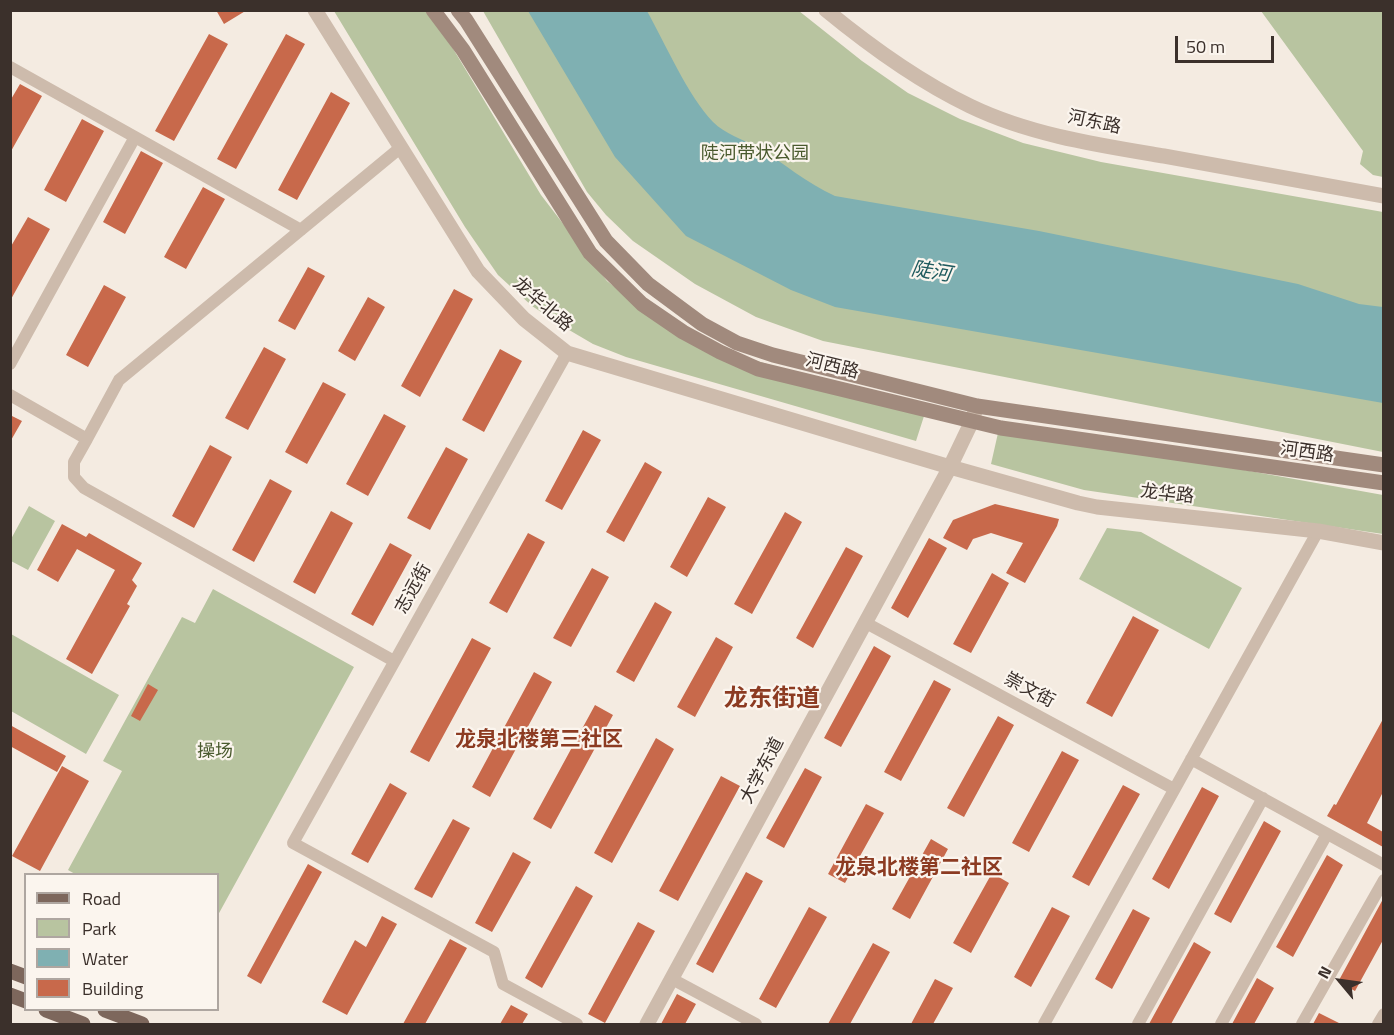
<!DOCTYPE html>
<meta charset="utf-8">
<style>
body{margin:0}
#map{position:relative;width:1394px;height:1035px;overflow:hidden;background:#f4ebe1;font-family:"Titillium Web",sans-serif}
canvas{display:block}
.frame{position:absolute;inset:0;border:12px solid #3b302b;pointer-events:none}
.legend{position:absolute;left:24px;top:873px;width:195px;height:138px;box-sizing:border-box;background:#fbf5ee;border:2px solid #aea6a0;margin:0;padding:8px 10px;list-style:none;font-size:18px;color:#3b302b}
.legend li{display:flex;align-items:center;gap:12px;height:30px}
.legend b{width:30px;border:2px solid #aea6a0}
.north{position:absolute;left:1310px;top:951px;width:60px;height:60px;-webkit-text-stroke:4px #fbf5ee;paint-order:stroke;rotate:299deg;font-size:16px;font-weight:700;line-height:24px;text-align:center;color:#3b302b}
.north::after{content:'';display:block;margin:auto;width:21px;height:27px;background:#3b302b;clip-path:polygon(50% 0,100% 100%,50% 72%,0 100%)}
.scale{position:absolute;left:1175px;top:36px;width:99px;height:27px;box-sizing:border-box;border:3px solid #3b302b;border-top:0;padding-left:8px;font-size:18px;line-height:21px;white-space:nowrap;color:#3b302b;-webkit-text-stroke:4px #fbf5ee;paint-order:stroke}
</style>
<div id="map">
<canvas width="1394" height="1035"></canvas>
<div class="frame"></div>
<ul class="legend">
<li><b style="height:8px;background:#7d675c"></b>Road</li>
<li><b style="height:16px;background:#b8c4a0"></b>Park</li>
<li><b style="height:16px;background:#7fb0b2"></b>Water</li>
<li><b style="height:16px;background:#c8694b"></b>Building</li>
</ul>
<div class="north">N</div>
<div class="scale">50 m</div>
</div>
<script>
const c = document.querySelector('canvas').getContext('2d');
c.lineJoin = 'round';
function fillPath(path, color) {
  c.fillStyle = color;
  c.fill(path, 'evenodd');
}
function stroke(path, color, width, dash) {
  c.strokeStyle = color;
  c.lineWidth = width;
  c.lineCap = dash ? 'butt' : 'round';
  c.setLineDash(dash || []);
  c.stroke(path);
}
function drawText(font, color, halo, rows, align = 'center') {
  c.font = font + ' "Titillium Web","Noto Sans SC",sans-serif';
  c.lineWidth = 4.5;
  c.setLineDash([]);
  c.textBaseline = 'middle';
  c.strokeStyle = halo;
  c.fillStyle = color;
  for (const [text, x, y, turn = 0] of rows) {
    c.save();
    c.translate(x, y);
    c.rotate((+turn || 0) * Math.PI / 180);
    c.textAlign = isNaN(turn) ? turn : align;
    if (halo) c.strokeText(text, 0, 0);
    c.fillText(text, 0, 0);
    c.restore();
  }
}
const green = new Path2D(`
 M334 11H427L446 37 541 195 607 281 680 337 925 413 916 441 626 357 593 344 564 327 532 306 498 275 465 227Z
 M483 11H799L862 61 908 93 960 119 1023 143 1101 162 1383 212V452L823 341 756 317 695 284 633 241 606 215 587 192Z
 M1261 11H1383V177L1373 175 1360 164 1363 151Z
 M1005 427 1383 495V534L1084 490 991 464 998 433Z
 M29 506 55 521 28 570 11 561V539Z
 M1107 528 1141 532 1242 588 1209 649 1079 579Z
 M213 589 354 667 218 915V874H75L68 870 122 771 103 761 182 617 195 623Z
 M11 634 119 695 86 754 11 711Z`);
const water = new Path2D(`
 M528 11H647C665 43 688 96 713 122 725 134 742 139 757 147 784 163 806 183 835 196L1039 231 1298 284 1359 304 1383 307V403L835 307 791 290 686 236 615 157Z`);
const building = new Path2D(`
 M216 10H247L224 24Z
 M209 34 228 44 174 141 155 131Z
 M286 34 305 44 236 169 217 159Z
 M20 84 42 96 10 153V101Z
 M331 92 350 103 297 200 278 190Z
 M82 119 104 131 66 202 44 190Z
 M141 151 163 163 125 234 103 222Z
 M203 187 225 199 186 269 164 257Z
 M28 217 50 229 10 301V248Z
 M308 267 325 276 295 330 278 321Z
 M104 285 126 297 88 367 66 355Z
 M454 289 473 299 420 397 401 386Z
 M368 297 385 307 355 361 338 351Z
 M264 347 286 359 248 430 225 418Z
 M500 349 522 361 484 432 462 420Z
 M323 382 346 394 307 464 285 452Z
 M384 414 406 426 368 496 346 484Z
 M10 415 22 421 10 442Z
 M583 430 601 440 562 510 545 501Z
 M210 445 232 457 194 528 172 516Z
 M446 447 468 459 430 530 407 518Z
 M645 462 662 472 624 542 606 532Z
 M270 479 292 491 254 562 232 550Z
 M708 497 726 507 687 577 670 567Z
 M995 504 1059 519 1057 526 1025 583 1006 573 1023 543 991 533 973 539 967 550 943 538 953 520Z
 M331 511 353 523 315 594 293 582Z
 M785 512 802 522 752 614 734 604Z
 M62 524 86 537 89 533 142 563 132 580 137 586 127 604 130 606 92 674 66 659 115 570 77 549 58 582 37 570Z
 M528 533 545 542 507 613 489 603Z
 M929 538 947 548 908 618 891 608Z
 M390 543 412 555 373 626 351 614Z
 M846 547 863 556 813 648 796 638Z
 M592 568 609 577 571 647 553 638Z
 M992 573 1009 583 971 653 953 644Z
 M655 602 672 612 634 682 616 672Z
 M1133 616 1159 630 1112 717 1086 703Z
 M716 637 733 647 695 717 677 707Z
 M472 638 491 648 429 762 410 752Z
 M874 646 891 656 841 747 824 738Z
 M534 672 552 682 490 797 472 787Z
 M934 680 951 689 901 781 884 772Z
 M148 684 158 690 140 721 131 716Z
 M595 705 613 715 551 829 533 819Z
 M998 716 1014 725 964 817 947 808Z
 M1383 719V792L1367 823 1383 832V847L1327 816 1334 804 1336 805Z
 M10 725 66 756 57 772 10 746Z
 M656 738 674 749 612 863 594 853Z
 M1062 751 1079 760 1029 852 1012 843Z
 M62 766 89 781 40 871 12 856Z
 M805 768 822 777 784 848 766 838Z
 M721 776 740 786 678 901 659 891Z
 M390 783 407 793 368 863 351 854Z
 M1123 785 1140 794 1089 886 1072 877Z
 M1202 787 1219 796 1169 889 1152 879Z
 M866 804 884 813 845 883 828 874Z
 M453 819 470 828 432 898 414 889Z
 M1264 821 1281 831 1231 923 1214 914Z
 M931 839 948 849 910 919 892 909Z
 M513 852 531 862 492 932 475 923Z
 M1327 855 1343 865 1293 957 1276 947Z
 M308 864 322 872 261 984 247 976Z
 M746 872 763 881 713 973 696 964Z
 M992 873 1009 883 971 953 953 943Z
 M576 886 593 896 542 988 525 978Z
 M1383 899V940L1355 991 1338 982Z
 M809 907 827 917 776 1008 759 999Z
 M1052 907 1070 916 1031 987 1014 977Z
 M1133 909 1150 918 1112 989 1095 979Z
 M382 916 397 924 347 1015 322 1002 355 940 366 947Z
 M638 922 655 931 605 1023 588 1014Z
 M450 939 467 948 425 1024H403Z
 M1194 942 1211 952 1171 1024H1149Z
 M873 943 890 952 850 1024H828Z
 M1257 978 1274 988 1254 1024H1232Z
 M935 979 953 988 933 1024H911Z
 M677 994 696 1004 685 1024H661Z
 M511 1005 528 1014 522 1024H500Z
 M1319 1013 1341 1024H1313Z`);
const minor = new Path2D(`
 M10 67 301 230
 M567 353 293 843 494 952 503 984 577 1024
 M10 364 135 137
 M10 395 87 439 74 462V477L84 488 394 661
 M87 439 119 380 400 148
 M866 623 1174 789
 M1191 759 1384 865
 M672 979 756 1024
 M1044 1024 1318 531
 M1138 1024 1263 798
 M1221 1024 1327 834
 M1302 1024 1384 880
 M1378 1024 1384 1014`);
const tertiary = new Path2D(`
 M315 10 478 271 524 319 567 353 950 467 1078 503 1097 507 1318 531 1384 543
 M826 10C871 47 918 81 970 106 1030 135 1098 145 1164 156 1237 169 1310 183 1384 196
 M647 1024 950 467 972 421 976 408`);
const secondary = new Path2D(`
 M433 10 463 50 590 253 642 304 683 332 720 352 758 369 1001 428 1384 483
 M458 10 466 20 606 241 648 284 702 324 737 343 773 355 977 406 1384 465`);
const primary = new Path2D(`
 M10 971 26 977
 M10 995 26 1001
 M46 1010 83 1024
 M105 1010 142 1024`);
const streetNames = [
 ["河东路",1094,123,12],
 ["龙华北路",542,305,41],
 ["河西路",832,367,14],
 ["河西路",1307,453,8],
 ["龙华路",1167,495,6],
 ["志远街",414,589,-61],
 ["崇文街",1029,691,28],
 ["大学东道",763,771,-62]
];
const parkNames = [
 ["陡河带状公园",755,155],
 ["操场",215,753]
];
const waterNames = [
 ["陡河",931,273,9]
];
const quarterNames = [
 ["龙泉北楼第三社区",539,741],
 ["龙泉北楼第二社区",919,869]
];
const districtNames = [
 ["龙东街道",772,700]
];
fillPath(green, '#b8c4a0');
fillPath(water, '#7fb0b2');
fillPath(building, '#c8694b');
stroke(minor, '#cdbbac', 12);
stroke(tertiary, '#cdbbac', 15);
stroke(secondary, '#a18a7d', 15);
stroke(primary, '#7d675c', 15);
drawText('18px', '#3b302b', '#fbf5ee', streetNames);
drawText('18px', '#4a5a2e', '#fbf5ee', parkNames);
drawText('italic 20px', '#1f5a5e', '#fbf5ee', waterNames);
drawText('bold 21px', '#8c3b22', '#fbf5ee', quarterNames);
drawText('bold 24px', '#8c3b22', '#fbf5ee', districtNames);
</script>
